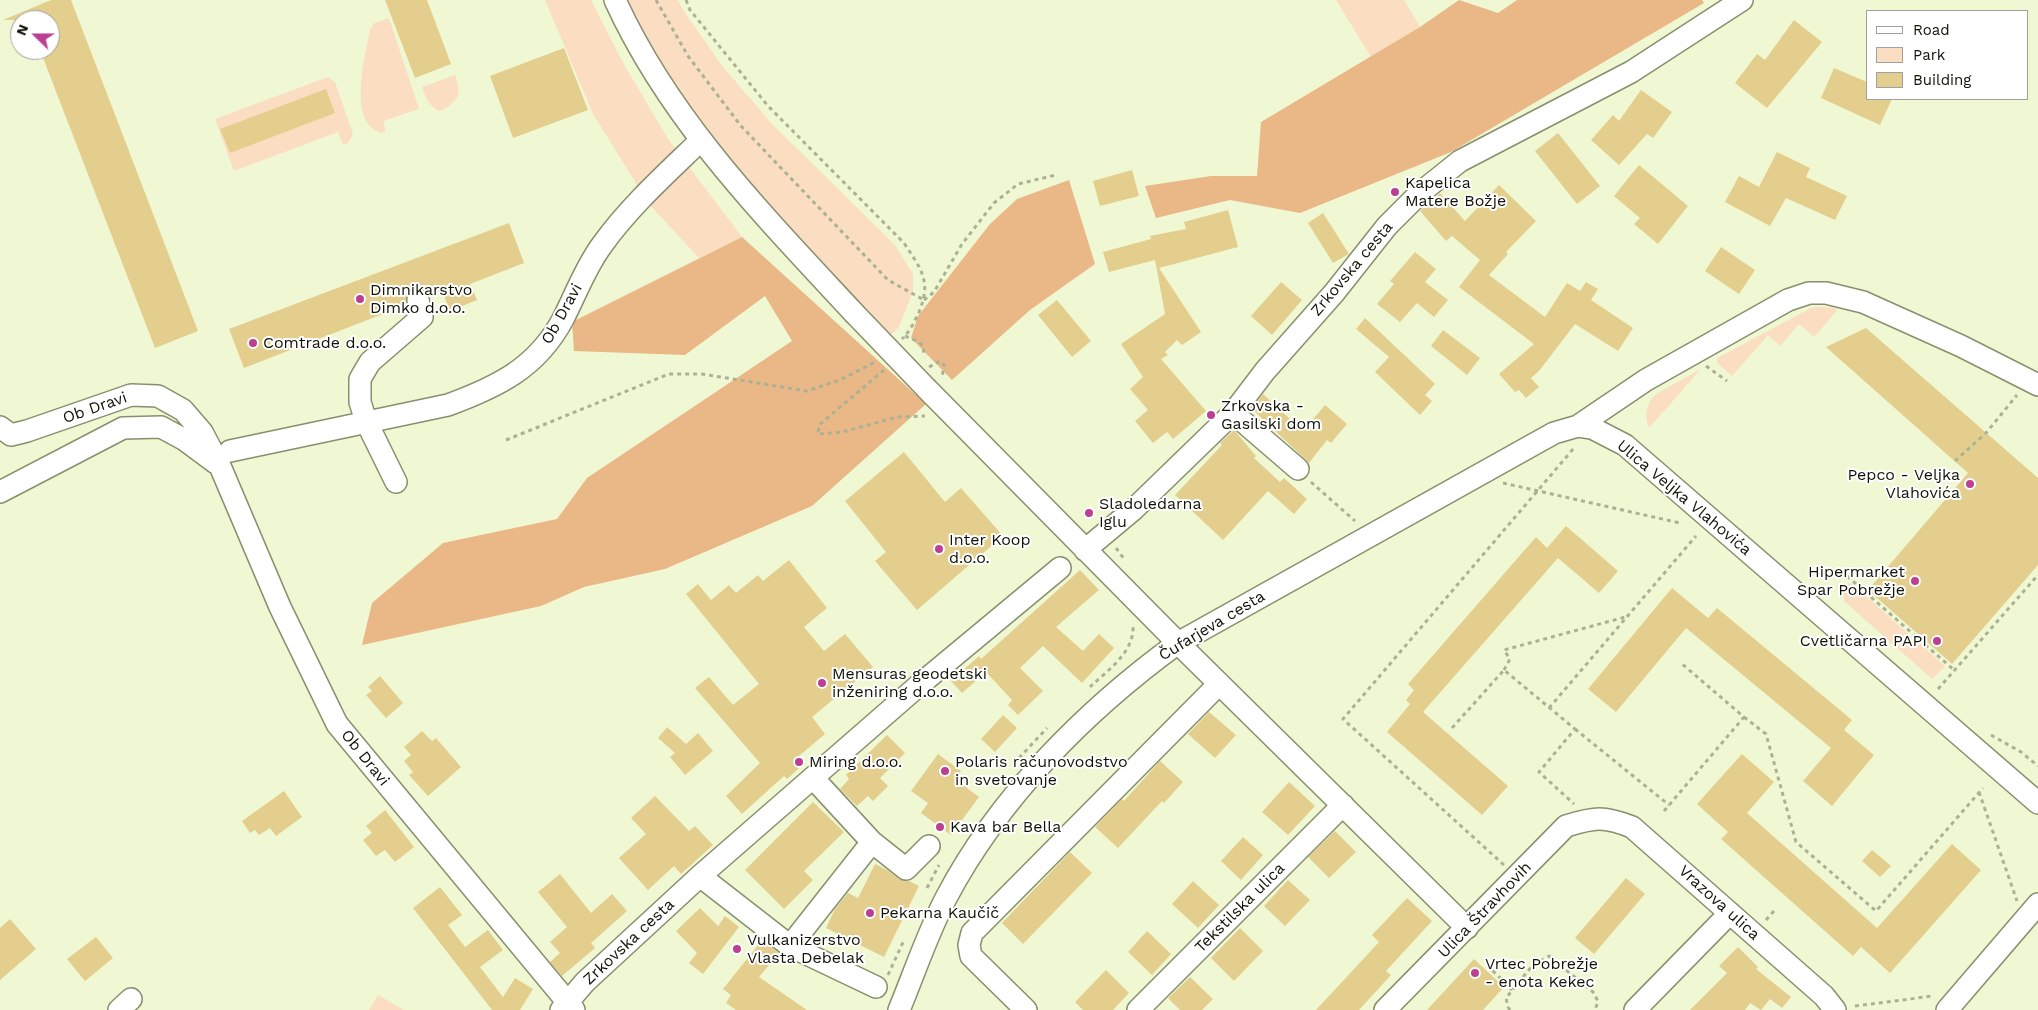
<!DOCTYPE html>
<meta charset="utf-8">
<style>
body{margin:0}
#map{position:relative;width:2038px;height:1010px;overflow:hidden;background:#eff8d3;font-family:"Work Sans",sans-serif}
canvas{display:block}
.legend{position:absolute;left:1866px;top:10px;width:162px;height:90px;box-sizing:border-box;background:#fff;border:1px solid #a0a19c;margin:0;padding:6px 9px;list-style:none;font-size:15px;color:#111307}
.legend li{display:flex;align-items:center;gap:10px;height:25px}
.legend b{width:25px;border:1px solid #a0a19c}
.north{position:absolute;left:10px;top:10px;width:50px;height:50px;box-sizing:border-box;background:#fff;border:1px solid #a0a19c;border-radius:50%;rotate:292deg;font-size:14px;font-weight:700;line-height:20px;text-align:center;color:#111307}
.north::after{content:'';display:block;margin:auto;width:18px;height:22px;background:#bb4091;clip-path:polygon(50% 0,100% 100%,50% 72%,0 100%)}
</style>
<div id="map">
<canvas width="2038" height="1010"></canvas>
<ul class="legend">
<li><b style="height:6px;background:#fff"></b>Road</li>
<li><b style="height:14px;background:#fbddc2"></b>Park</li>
<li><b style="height:14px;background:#e4ce8d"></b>Building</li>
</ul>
<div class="north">N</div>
</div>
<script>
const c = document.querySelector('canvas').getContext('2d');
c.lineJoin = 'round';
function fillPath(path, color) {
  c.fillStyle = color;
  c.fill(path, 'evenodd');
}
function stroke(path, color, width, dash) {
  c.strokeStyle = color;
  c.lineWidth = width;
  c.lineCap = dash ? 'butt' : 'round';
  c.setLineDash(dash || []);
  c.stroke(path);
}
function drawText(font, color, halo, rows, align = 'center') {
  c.font = font + ' "Work Sans",sans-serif';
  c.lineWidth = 4;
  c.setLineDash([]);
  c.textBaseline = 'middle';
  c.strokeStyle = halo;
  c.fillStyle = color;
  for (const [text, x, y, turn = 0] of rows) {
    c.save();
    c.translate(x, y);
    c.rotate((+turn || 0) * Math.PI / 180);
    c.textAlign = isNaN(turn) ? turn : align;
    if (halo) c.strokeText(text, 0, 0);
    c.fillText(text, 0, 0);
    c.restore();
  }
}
const green = new Path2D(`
 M545 0H591L622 61 668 139 742 237 699 258 649 204 593 114Z
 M625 0H678L683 10 720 63 771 123 895 245 913 274V291L899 327 891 335 862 307 730 162 669 80Z
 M1336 0H1404L1420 27 1371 57Z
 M389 18 419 109 383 121 386 131 381 133C347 122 365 56 370 30L374 23Z
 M455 75C462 95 459 101 440 111 429 107 426 98 422 87Z
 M328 77 335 82 353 134 348 143 343 145 338 132 234 171 215 119Z
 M1818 307C1825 308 1830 306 1836 309L1837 311 1814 337 1799 324 1780 346 1768 335 1732 376 1717 363V358L1811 308Z
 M1701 369 1649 428C1644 415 1646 404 1656 394Z
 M1851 583 1945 666 1932 679 1844 601 1843 589 1847 584Z
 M378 995 404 1010H369Z`);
const forest = new Path2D(`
 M1459 0 1498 13 1517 0H1702L1704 3 1451 152 1300 213 1230 200 1156 218 1145 186 1211 176H1257L1261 122 1420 27Z
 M1069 180 1095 264 1030 310 952 380 911 338 918 316 990 224 1017 199Z
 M742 237 926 404 812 506 665 569 584 587 541 606 362 645 372 603 443 543 557 519 587 478 792 341 765 296 685 355 574 351 572 322Z`);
const building = new Path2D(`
 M51 0H71L198 331 155 348 40 50H50V20H3Z
 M385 0H427L451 64 415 78Z
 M1794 20 1822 42 1767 108 1735 83 1757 54 1765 60Z
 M564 48 588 110 513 138 490 76Z
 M1834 68 1867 82V99H1892L1880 125 1821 98Z
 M326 89 335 113 230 153 220 129Z
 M1641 90 1672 112 1653 138 1647 134 1619 165 1591 140 1613 115 1619 121Z
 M1558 133 1600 186 1577 204 1535 151Z
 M1777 152 1810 168 1806 177 1847 196 1835 220 1786 198 1770 226 1725 202 1739 176 1759 187Z
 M1639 165 1688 206 1658 244 1634 224 1640 218 1614 196Z
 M1132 170 1139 196 1100 206 1093 181Z
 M1499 185 1536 221 1506 252 1508 254 1489 275 1545 317 1567 283 1580 291 1586 282 1598 289 1591 300 1633 328 1618 351 1575 324 1539 371 1531 378 1539 387 1526 398 1519 390 1515 392 1499 374 1534 344 1459 287 1480 260 1452 236 1446 241 1420 211 1440 193 1465 221Z
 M1228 210 1238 247 1159 268 1201 332 1182 345 1177 340 1165 352 1168 355 1161 359 1206 411 1173 439 1167 432 1153 443 1135 421 1148 410 1130 389 1143 377 1121 344 1165 314 1155 260 1109 272 1103 252 1151 239 1150 236 1186 229 1184 222Z
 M1323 213 1349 254 1333 263 1308 223Z
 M509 223 524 263 470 284 477 300 450 311 442 291 429 296 422 288H415L406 296V305L244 368 229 329Z
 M1721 247 1755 270 1739 294 1705 271Z
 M1415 252 1436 269 1425 282 1448 300 1434 317 1417 303 1400 322 1377 304 1394 284 1390 281Z
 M1281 282 1302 300 1272 335 1251 316Z
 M1057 300 1091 341 1072 357 1038 315Z
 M1365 318 1435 384 1425 395 1432 401 1420 415 1375 372 1389 357 1356 329Z
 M1866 328 2038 478V565L1952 664 1868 590 1968 473 1826 347Z
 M1443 330 1480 358 1467 375 1431 346Z
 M1263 394 1303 431 1325 405 1347 424 1331 443 1327 440 1309 463 1252 409Z
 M1234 430 1256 456 1254 458 1280 482 1284 478 1307 499 1294 514 1268 491 1223 540 1175 495 1222 445 1220 443Z
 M904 452 945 502 961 488 1003 536 917 610 875 561 886 552 845 501Z
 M1566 526 1618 571 1599 593 1558 558 1423 712 1508 786 1482 815 1387 732 1410 704 1406 700 1414 690 1408 684 1536 537 1547 548Z
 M789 560 827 608 804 627 824 651 845 634 873 667 812 717 825 734 799 756 805 763 787 779 784 776 742 814 726 796 760 763 695 688 709 677 733 705 759 684 686 594 698 584 711 600 729 585 736 593 758 575 763 581Z
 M1080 570 1099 590 1056 627 1083 651 1099 634 1114 648 1082 683 1043 646 1020 668 1043 691 1018 715 1008 705 1012 700 986 672 962 693 951 681 979 656 981 659Z
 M1672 588 1708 618 1717 608 1852 720 1844 730 1874 755 1832 806 1803 781 1831 748 1686 628 1616 712 1588 689Z
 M380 676 403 703 386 718 366 695 372 691 368 687Z
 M1209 712 1236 735 1215 758 1188 734Z
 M1003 715 1017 728 995 752 981 739Z
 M667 727 686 744 698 733 713 751 685 775 670 757 675 753 658 738Z
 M422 731 432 741 436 738 461 767 428 796 409 775 413 772 404 761 411 755 404 747Z
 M887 735 905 753 880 778 888 786 873 801 868 796 857 806 840 789 849 779 846 775Z
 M938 754 961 771 955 779 979 797 951 835 921 813 928 803 911 791Z
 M1742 754 1774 782 1747 813 1877 928 1952 844 1981 870 1890 973 1861 947 1853 956 1721 839 1728 832 1697 804Z
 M1160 761 1183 782 1164 803 1162 801 1118 848 1095 827 1122 799 1124 801Z
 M1289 782 1315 806 1288 835 1262 812Z
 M284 791 302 817 276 836 270 828 259 835 255 830 250 833 242 821Z
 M655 796 689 831 695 826 713 845 681 874 674 866 648 890 619 858 646 834 631 818Z
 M813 802 844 832 804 871 813 880 784 909 745 870Z
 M385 810 414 847 395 862 385 850 376 856 363 840 372 833 366 826Z
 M1335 831 1356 852 1329 878 1308 857Z
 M1243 837 1263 855 1241 880 1221 861Z
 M1872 850 1891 866 1880 877 1862 861Z
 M1070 852 1092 873 1023 944 1002 923Z
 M875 864 887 870 899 879 909 881 919 886 884 957 826 928 835 909 848 893 858 898Z
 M560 874 591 913 612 894 627 911 591 943 595 948 562 976 550 962 560 953 550 942 567 927 538 892Z
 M1626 878 1645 894 1594 954 1575 938Z
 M1288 880 1310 900 1285 926 1264 906Z
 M1193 881 1219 905 1198 928 1172 904Z
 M440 887 462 915 448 925 465 947 488 930 503 950 480 967 503 997 515 978 533 989 520 1010H492L413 908Z
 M1407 898 1432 921 1386 971 1391 975 1359 1010H1316L1379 942 1372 935Z
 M700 908 718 926 725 916 739 927 703 974 689 963 697 953 676 931Z
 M10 919 36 949 0 980V928Z
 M1240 928 1263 951 1234 981 1211 958Z
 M1147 931 1171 954 1152 975 1128 952Z
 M96 937 113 958 85 981 67 959Z
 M762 940 779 953 759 977 807 1010H736L726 1003 731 995 723 989Z
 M1738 947 1758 967 1756 969 1791 997 1782 1008 1770 999 1761 1010 1750 1003 1745 1010H1690L1727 973 1719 966Z
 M1474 959 1504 987 1483 1010H1427Z
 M1106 970 1129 993 1113 1010H1083L1075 1002Z
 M1190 977 1213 999 1202 1010H1180L1168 998Z`);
const path = new Path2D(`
 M656 0 688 56 741 126 888 280 924 300
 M686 0 690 10 768 106 904 243C921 269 932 281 919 312 915 321 910 331 902 339
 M924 300 934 292 962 244 994 203 1018 184 1056 175
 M905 336 919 342 924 347 923 356
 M1706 366 1727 381
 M929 367 940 361 944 365 942 378
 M884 370 819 425 818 434 843 432 897 417 925 416
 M506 440 669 374H702L807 391 840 380 875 362
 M1955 461 1986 433 2017 395
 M1311 482 1355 521
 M1503 483 1680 523
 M1116 548 1124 559
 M1847 576 1954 670
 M1504 670 1510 659 1504 650 1629 616
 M1090 687C1107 671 1135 652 1133 625
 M1938 689 2038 575
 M1549 708 1696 536
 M1744 717 1766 734 1796 842 1876 911 1983 788
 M1452 728 1504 670 1575 729 1539 772 1574 804
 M1575 729 1669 805
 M1991 735 2021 752 2038 766
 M1019 758 1047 728
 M1979 792 2017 901
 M1664 811 1744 717 1681 663
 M1504 865 1343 719 1574 448
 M927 888 939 865
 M1766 920 1774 911
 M1487 965 1512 990
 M888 975 904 940
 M1855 1006 1933 996
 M1510 1010 1508 1007 1506 998 1532 966 1549 956 1593 992 1598 1001 1595 1010`);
const minor = new Path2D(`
 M615 0C670 121 765 217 854 313
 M927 389 1178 643 1467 928
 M1233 413 1298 469
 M1578 426 1592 428 1625 445 2038 803
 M0 427 11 435 27 431 131 395 158 396 183 410 202 432 220 466 280 607 337 724 574 1010
 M230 451 448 405C497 387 537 368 563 319 576 294 585 268 602 245 630 206 667 173 701 140
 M396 482 366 421 360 402V379L370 362 422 317 418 300
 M0 492 123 428 161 427 185 440 216 463
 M1085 550 1134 509 1233 413 1265 371 1334 293 1387 226 1420 193 1460 161 1631 72 1742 0
 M872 842 906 869 929 846
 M700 876 790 946 872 842 813 778
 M790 946 876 987
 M119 1010 131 999
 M561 1010 585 982 700 876 918 686 1060 568
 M899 1010C914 974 928 932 946 898 999 797 1086 710 1178 643L1554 433 1578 426 1646 380 1788 300 1809 293H1826L1863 302 1961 346 2038 385
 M1026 1010 971 956 969 945 972 933 1219 684
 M1138 1010 1343 805
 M1385 1010 1566 826C1595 817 1604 816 1632 827L1824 996 1835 1010
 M1635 1010 1730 913
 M1947 1010 2038 904`);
const minorBridge = new Path2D(`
 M854 313 927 389`);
const markers = [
 [1395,192,5,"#bb4091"],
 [360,299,5,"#bb4091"],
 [253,343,5,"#bb4091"],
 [1211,415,5,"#bb4091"],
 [1970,484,5,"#bb4091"],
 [1089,513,5,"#bb4091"],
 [939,549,5,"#bb4091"],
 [1915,581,5,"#bb4091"],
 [1937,641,5,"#bb4091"],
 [822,683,5,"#bb4091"],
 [799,762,5,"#bb4091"],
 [945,771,5,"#bb4091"],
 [940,827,5,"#bb4091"],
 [870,913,5,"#bb4091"],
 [737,949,5,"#bb4091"],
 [1475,973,5,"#bb4091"]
];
const poiNames = [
 ["Kapelica",1405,183],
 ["Matere Božje",1405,201],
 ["Dimnikarstvo",370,290],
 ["Dimko d.o.o.",370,308],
 ["Comtrade d.o.o.",263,343],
 ["Zrkovska -",1221,406],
 ["Gasilski dom",1221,424],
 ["Pepco - Veljka",1960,475,"right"],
 ["Vlahovića",1960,493,"right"],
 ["Sladoledarna",1099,504],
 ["Iglu",1099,522],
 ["Inter Koop",949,540],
 ["d.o.o.",949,558],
 ["Hipermarket",1905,572,"right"],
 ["Spar Pobrežje",1905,590,"right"],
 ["Cvetličarna PAPI",1927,641,"right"],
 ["Mensuras geodetski",832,674],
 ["inženiring d.o.o.",832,692],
 ["Miring d.o.o.",809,762],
 ["Polaris računovodstvo",955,762],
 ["in svetovanje",955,780],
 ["Kava bar Bella",950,827],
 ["Pekarna Kaučič",880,913],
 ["Vulkanizerstvo",747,940],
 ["Vlasta Debelak",747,958],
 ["Vrtec Pobrežje",1485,964],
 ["- enota Kekec",1485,982]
];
const streetNames = [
 ["Zrkovska cesta",1352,269,-50],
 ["Ob Dravi",562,314,-61],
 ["Ob Dravi",95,408,-19],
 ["Ulica Veljka Vlahovića",1684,498,40],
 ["Čufarjeva cesta",1212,626,-31],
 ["Ob Dravi",365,758,51],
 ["Vrazova ulica",1719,903,42],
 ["Tekstilska ulica",1240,908,-45],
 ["Ulica Štravhovih",1485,910,-46],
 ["Zrkovska cesta",629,942,-43]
];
fillPath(green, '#fbddc2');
fillPath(forest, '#eab787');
fillPath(building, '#e4ce8d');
stroke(minor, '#888f6d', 24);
stroke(path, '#abb294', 3, [4, 4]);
stroke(minor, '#fff', 21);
stroke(minorBridge, '#888f6d', 24, []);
stroke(minorBridge, '#fff', 21);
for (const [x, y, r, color] of markers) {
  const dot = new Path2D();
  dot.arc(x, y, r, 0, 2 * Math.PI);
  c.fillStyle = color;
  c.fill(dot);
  stroke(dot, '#fff', 2);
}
drawText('16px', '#111307', '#fff', poiNames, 'left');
drawText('16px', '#111307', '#fff', streetNames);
</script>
